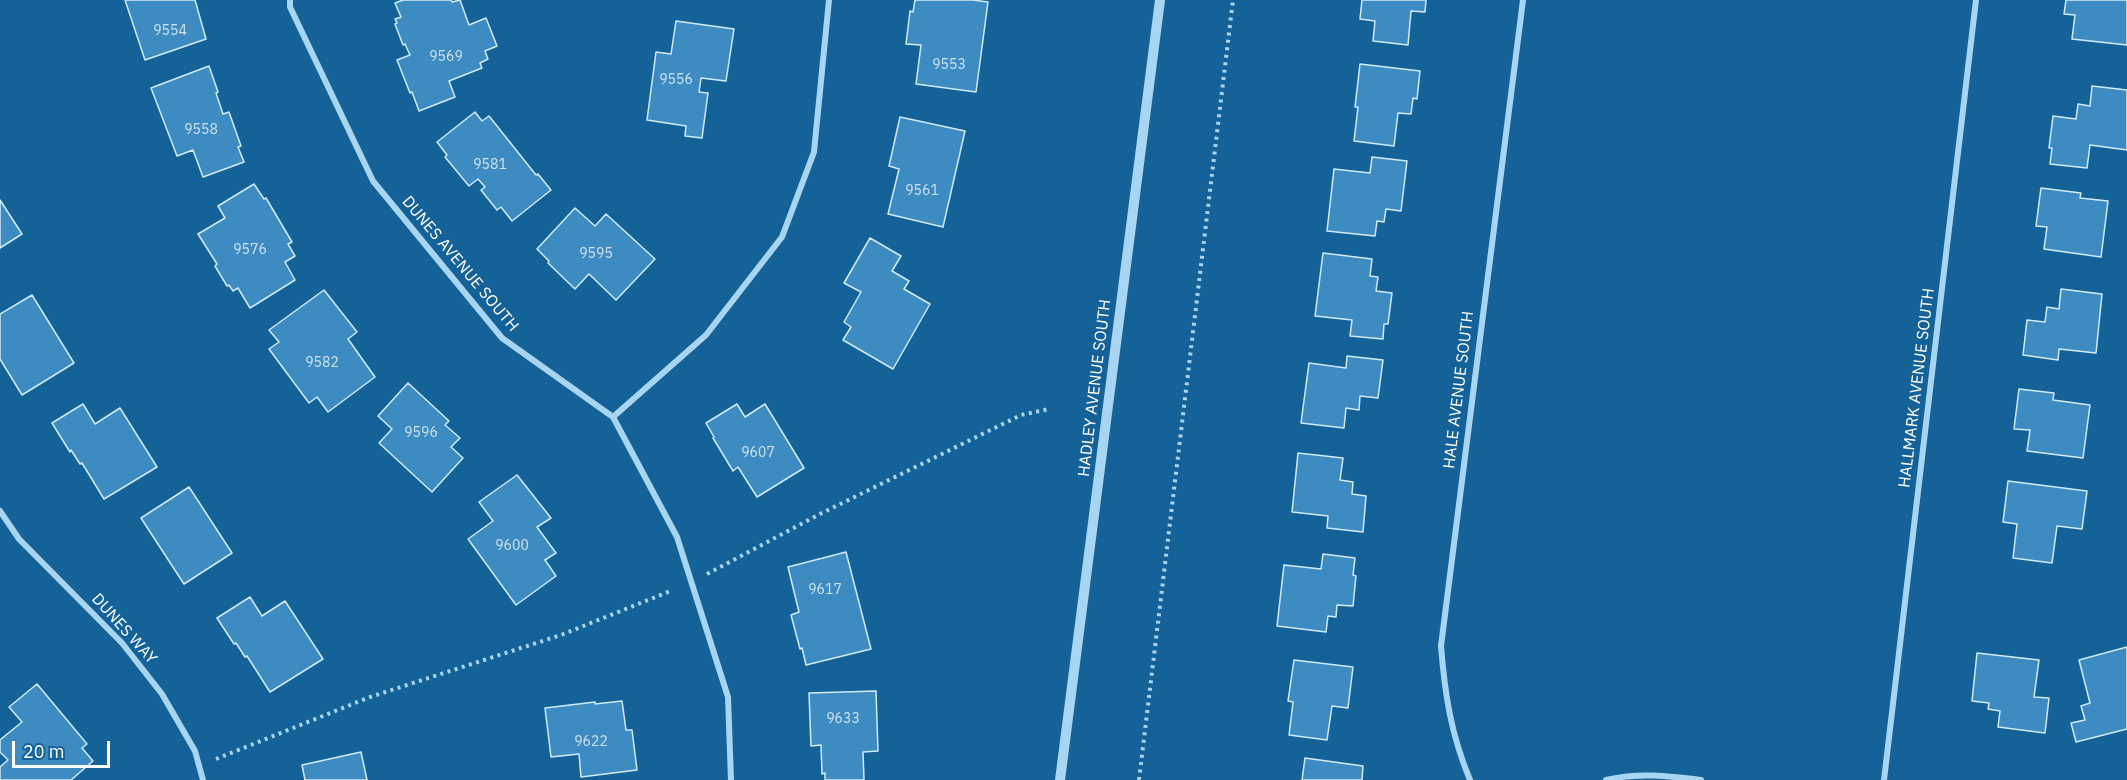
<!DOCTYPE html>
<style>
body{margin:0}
#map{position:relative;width:2127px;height:780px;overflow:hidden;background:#156299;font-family:"IBM Plex Sans",sans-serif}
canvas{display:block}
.scale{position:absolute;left:12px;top:741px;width:98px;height:27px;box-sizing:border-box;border:3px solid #fff;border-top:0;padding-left:8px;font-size:18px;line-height:21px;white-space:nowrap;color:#fff;-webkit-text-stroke:4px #156299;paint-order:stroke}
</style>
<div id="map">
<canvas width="2127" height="780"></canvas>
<div class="scale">20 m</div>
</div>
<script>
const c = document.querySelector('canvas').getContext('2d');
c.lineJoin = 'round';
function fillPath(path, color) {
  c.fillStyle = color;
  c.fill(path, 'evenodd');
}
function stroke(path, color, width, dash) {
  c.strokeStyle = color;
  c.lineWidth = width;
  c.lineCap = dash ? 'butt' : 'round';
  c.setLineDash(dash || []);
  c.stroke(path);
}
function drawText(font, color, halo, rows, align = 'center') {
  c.font = font + ' "IBM Plex Sans",sans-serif';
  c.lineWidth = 5;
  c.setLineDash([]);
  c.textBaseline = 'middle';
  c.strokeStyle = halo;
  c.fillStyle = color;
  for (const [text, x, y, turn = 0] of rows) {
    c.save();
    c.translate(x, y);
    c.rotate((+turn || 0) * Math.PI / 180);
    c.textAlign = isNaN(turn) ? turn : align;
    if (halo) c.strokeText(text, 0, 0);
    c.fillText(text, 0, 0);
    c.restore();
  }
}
const building = new Path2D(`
 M125 0H195L206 39 145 60Z
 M403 0H451L452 2 460 0 469 25 486 18 497 46 485 51 488 59 480 63 482 68 449 81 455 97 419 111 412 92 410 93 397 60 410 55 405 44 403 45 395 24 397 23 395 19 401 17 395 3Z
 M915 0H973L988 2 976 92 916 84 921 45 906 44 910 11 913 12Z
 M1362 0H1426L1425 12 1411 11 1408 45 1373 41 1375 21 1360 19Z
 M2066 0H2127V45L2072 39 2075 15 2064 14Z
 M676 21 734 29 726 81 701 78 699 92 708 93 702 138 685 136 686 126 647 120 656 52 671 54Z
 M1360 64 1420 71 1417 99 1413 98 1411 114 1398 113 1394 146 1354 141 1358 107H1355Z
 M209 66 218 92 216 93 223 114 229 112 241 146 238 147 244 162 203 177 193 150 177 156 151 88Z
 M2092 86 2127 90V150L2090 145 2087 168 2050 164 2052 148H2049L2053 116 2076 119 2078 104 2090 106Z
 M475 112 482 121 489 116 536 175 538 174 551 190 512 221 501 207 497 210 481 190 485 187 478 179 469 186 445 157 447 155 437 142Z
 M900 117 965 131 943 227 888 214 899 169 889 166Z
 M1372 157 1407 161 1401 211 1386 209 1384 222 1377 221 1375 236 1327 231 1334 169 1370 173Z
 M254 184 264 199 266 198 292 242 288 244 295 256 285 262 295 280 250 308 238 288 233 291 229 285 227 286 215 266 217 264 198 234 225 218 218 206Z
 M2041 188 2081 193 2080 198 2108 201 2101 257 2044 249 2047 227 2036 226Z
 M0 200 22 234 0 248Z
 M575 208 595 226 606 214 655 259 616 300 589 274 575 289 548 263 549 261 537 249Z
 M870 238 901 256 892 271 909 281 904 289 930 304 893 369 843 340 851 327 844 322 861 292 844 283Z
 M1323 253 1372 259 1370 276 1378 277 1376 291 1392 293 1388 324H1384L1383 339 1350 336 1352 320 1315 316Z
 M2061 289 2102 294 2096 353 2059 349 2058 360 2023 355 2027 320 2045 322 2047 307 2059 309Z
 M324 290 357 332 348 339 375 377 328 412 317 397 309 403 269 349 279 342 269 330Z
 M32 295 74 363 22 395 0 359V314Z
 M1347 356 1383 360 1378 398 1360 396 1359 410 1346 408 1344 428 1301 423 1309 363 1346 368Z
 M408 383 449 421 445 425 460 438 451 447 463 458 432 492 379 443 392 429 378 416Z
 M2019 389 2054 393 2053 400 2090 405 2083 458 2027 451 2030 430 2014 429Z
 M83 404 95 424 120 408 157 467 104 499 82 463 80 464 71 450 70 452 52 423Z
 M737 404 745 417 765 404 804 468 757 497 738 467 733 471 713 438 714 437 706 423Z
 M1298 453 1343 458 1340 480 1353 482 1352 494 1366 496 1363 532 1327 528 1328 516 1292 512Z
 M517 475 551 518 537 527 556 553 545 560 556 576 516 605 468 539 493 521 479 502Z
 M2008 481 2087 491 2082 529 2057 526 2052 563 2013 558 2017 524 2003 522Z
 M189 487 232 553 184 584 141 518Z
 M846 552 871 649 806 665 802 648 800 649 791 615 799 612 788 567Z
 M1323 554 1355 558 1353 575 1356 576 1353 606 1337 605 1336 617 1328 616 1326 632 1277 626 1284 565 1321 569Z
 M250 597 262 616 285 601 323 659 270 692 247 656 245 657 236 643 234 644 217 618Z
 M2127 647V729L2076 742 2071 723 2085 720 2081 706 2090 703 2079 660Z
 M1977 653 2039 660 2034 697 2049 698 2045 733 1998 727 2000 711 1988 709 1989 703 1972 701Z
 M1294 660 1353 667 1348 708 1332 706 1327 740 1289 735 1293 702 1288 701Z
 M37 684 87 744 82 748 93 761 71 780H0V767L8 760 0 752V740L22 722 9 707Z
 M876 691 878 751 863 752 864 780H825V773L822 774 821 745 811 746 809 693Z
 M622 701 626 730H632L637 770 581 777 579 754 551 757 545 708 595 702V704Z
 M361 752 367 780H305L302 765Z
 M1305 758 1363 766 1362 780H1302Z`);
const path = new Path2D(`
 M707 574 820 514 1021 415 1049 409
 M216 759 370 697 561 635 673 590
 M1139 780 1233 0`);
const minor = new Path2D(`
 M290 0V7L373 181 502 338 613 417 677 537 728 697 731 780
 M613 417 706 335 782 237 814 152 829 0
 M0 511 19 539 122 643 162 694 195 751 203 780
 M1470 780C1451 734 1445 696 1441 646L1523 0
 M1606 780C1637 772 1670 776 1701 780
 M1884 780 1976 0`);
const tertiary = new Path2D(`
 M1060 780 1160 0`);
const numberNames = [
 ["9554",170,31],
 ["9569",446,57],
 ["9553",949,65],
 ["9556",676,80],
 ["9558",201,130],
 ["9581",490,165],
 ["9561",922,191],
 ["9576",250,250],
 ["9595",596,254],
 ["9582",322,363],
 ["9596",421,433],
 ["9607",758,453],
 ["9600",512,546],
 ["9617",825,590],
 ["9633",843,719],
 ["9622",591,742]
];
const streetNames = [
 ["DUNES AVENUE SOUTH",460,264,50],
 ["HADLEY AVENUE SOUTH",1095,388,-83],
 ["HALLMARK AVENUE SOUTH",1917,388,-83],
 ["HALE AVENUE SOUTH",1459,390,-83],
 ["DUNES WAY",124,629,48]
];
fillPath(building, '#3d8bc0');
stroke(building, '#d0ebfd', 1.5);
stroke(path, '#a8d5f2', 4, [3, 4.5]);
stroke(minor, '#a8d5f2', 6);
stroke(tertiary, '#a8d5f2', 10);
drawText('14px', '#cee2ef', null, numberNames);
drawText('16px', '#fff', '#156299', streetNames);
</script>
